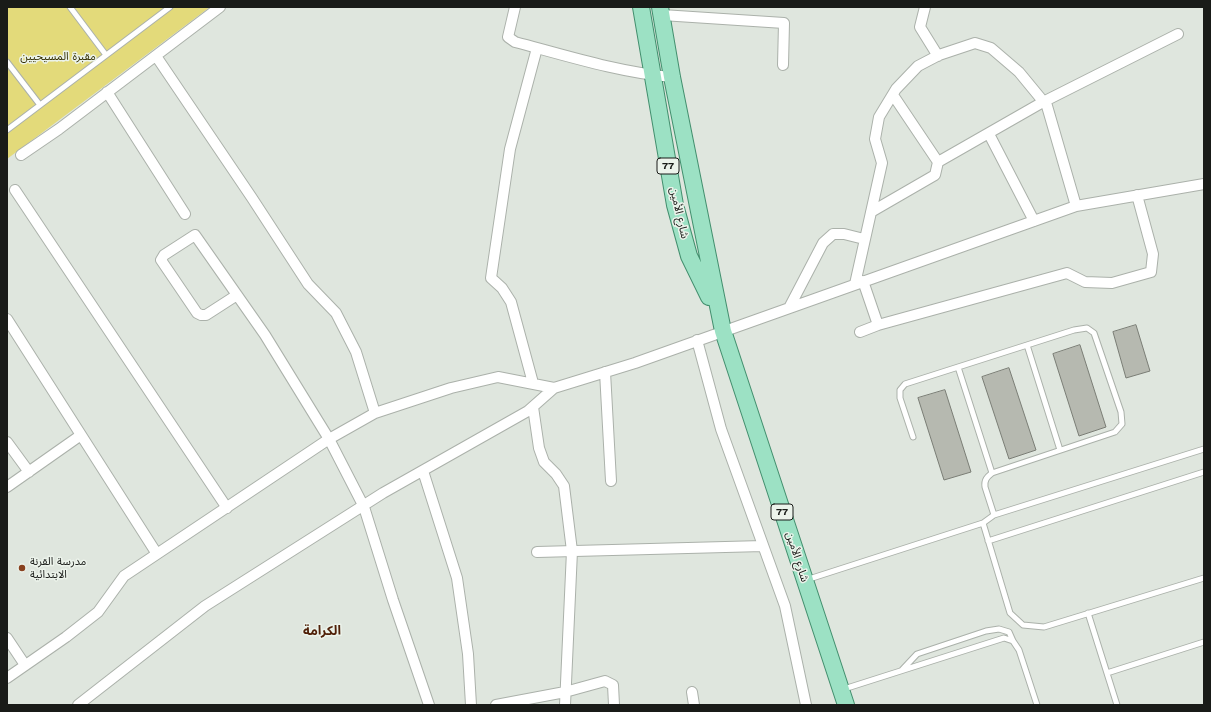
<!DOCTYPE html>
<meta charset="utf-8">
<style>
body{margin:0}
#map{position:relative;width:1211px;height:712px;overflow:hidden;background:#dfe6de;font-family:"Work Sans",sans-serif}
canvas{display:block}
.frame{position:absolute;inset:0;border:8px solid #191b18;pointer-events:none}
</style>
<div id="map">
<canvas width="1211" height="712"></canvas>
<div class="frame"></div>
</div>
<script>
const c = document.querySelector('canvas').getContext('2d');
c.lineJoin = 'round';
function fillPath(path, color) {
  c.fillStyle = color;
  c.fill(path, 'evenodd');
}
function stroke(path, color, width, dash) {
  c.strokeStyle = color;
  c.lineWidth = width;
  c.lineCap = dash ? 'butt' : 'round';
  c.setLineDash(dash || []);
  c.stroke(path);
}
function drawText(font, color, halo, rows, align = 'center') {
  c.font = font + ' "Work Sans","Noto Sans Arabic",sans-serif';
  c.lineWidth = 3;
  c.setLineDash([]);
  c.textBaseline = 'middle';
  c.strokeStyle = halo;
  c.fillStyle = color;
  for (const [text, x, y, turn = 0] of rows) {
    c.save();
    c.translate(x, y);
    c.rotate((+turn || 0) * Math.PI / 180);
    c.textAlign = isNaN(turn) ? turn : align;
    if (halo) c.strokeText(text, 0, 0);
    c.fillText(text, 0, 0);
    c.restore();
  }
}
const green = new Path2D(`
 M7 7H210L7 159Z`);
const building = new Path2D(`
 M1136 325 1150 371 1126 378 1113 332Z
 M1080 345 1106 427 1079 436 1053 354Z
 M1009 368 1036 450 1009 459 982 377Z
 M945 390 971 472 944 480 918 398Z`);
const service = new Path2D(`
 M70 7 106 55
 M7 62 40 105
 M7 130 170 7
 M1027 345 1060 450
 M958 367 992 473
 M994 515 1204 449
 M983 523 1010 613 1023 625 1044 627 1204 578
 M988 541 1204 472
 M806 580 983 523 994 515 985 487C984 480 987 477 992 473L1115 432 1122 424 1121 412 1094 333 1087 328 1074 330 905 384 900 390V398L913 437
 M1088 613 1117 705
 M902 670 917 654 986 631 999 629 1009 632 1013 641
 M1107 673 1204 642
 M844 689 1004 638 1013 641 1019 650 1037 705`);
const minor = new Path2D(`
 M515 7 508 37 515 42C564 55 621 73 672 77
 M925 7 920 27 938 56
 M662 15 784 23 783 65
 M156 56 252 198 308 284 336 313 356 352 375 413
 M107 92 185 214
 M893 95 938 162
 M989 134 1034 221
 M21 155 59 129 220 7
 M15 190 227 508
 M871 212 935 175 938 162 1043 102 1178 34
 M863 281 878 325
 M855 284 882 163 875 139 879 117 896 89 918 66 939 55 975 43 991 48 1019 72 1047 106 1076 206
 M237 295 206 315H201L197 313 161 260 164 255 195 235 265 335 329 439 364 507 393 600 429 705
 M789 308 823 243 833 234H844L864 239
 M7 319 157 554
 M860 332 878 325 1067 273 1085 282 1112 283 1151 272 1153 254 1137 195
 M697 340 721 429 785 606 806 705
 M605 372 611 481
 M533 383 511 302 502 288 491 278 510 149 537 48
 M533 407 539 448 544 462 556 474 564 486 572 551 565 705
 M7 442 29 472
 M423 471 457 578 468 654 471 705
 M7 487 81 435
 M537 552 763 546
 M7 638 25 665
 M7 678 66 637 98 612 124 576 329 439 375 413 451 388 498 377 554 388
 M692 692 694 705
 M78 705 205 606 383 493 528 411 554 388 635 363 1076 206 1204 184
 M496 705 565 692 605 681 613 685 614 705`);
const primary = new Path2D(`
 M641 7 675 205 689 256 709 297
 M660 7 672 77 723 331 846 705`);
const markers = [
 [22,568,4,"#88411f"]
];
const shields = [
 [668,166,22],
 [782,512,22]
];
const shieldNames = [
 ["77",668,166],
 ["77",782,512]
];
const parkNames = [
 ["مقبرة المسيحيين",58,57]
];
const streetNames = [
 ["شارع الأمين",679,213,77],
 ["شارع الأمين",797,557,72]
];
const poiNames = [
 ["مدرسة القرنة",30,562],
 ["الابتدائية",30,575]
];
const quarterNames = [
 ["الكرامة",322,631]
];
fillPath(green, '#e3da7a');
fillPath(building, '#b6b9b0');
stroke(building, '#7a7d75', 1);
stroke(service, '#abb1aa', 7);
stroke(minor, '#abb1aa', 12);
stroke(primary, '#438f6e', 18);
stroke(service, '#fff', 5);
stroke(minor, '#fff', 10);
stroke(primary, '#9ce1c4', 16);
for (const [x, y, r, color] of markers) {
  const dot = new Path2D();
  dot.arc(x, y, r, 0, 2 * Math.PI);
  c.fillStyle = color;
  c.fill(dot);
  stroke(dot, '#ecf3eb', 1.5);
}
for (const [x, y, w] of shields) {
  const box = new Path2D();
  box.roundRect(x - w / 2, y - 8, w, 16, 3);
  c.fillStyle = '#ecf3eb';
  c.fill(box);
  stroke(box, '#191b18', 1);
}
drawText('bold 10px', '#191b18', null, shieldNames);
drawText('11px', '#363205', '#ecf3eb', parkNames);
drawText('11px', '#191b18', '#ecf3eb', streetNames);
drawText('11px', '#191b18', '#ecf3eb', poiNames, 'left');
drawText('bold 13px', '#502008', '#ecf3eb', quarterNames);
</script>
